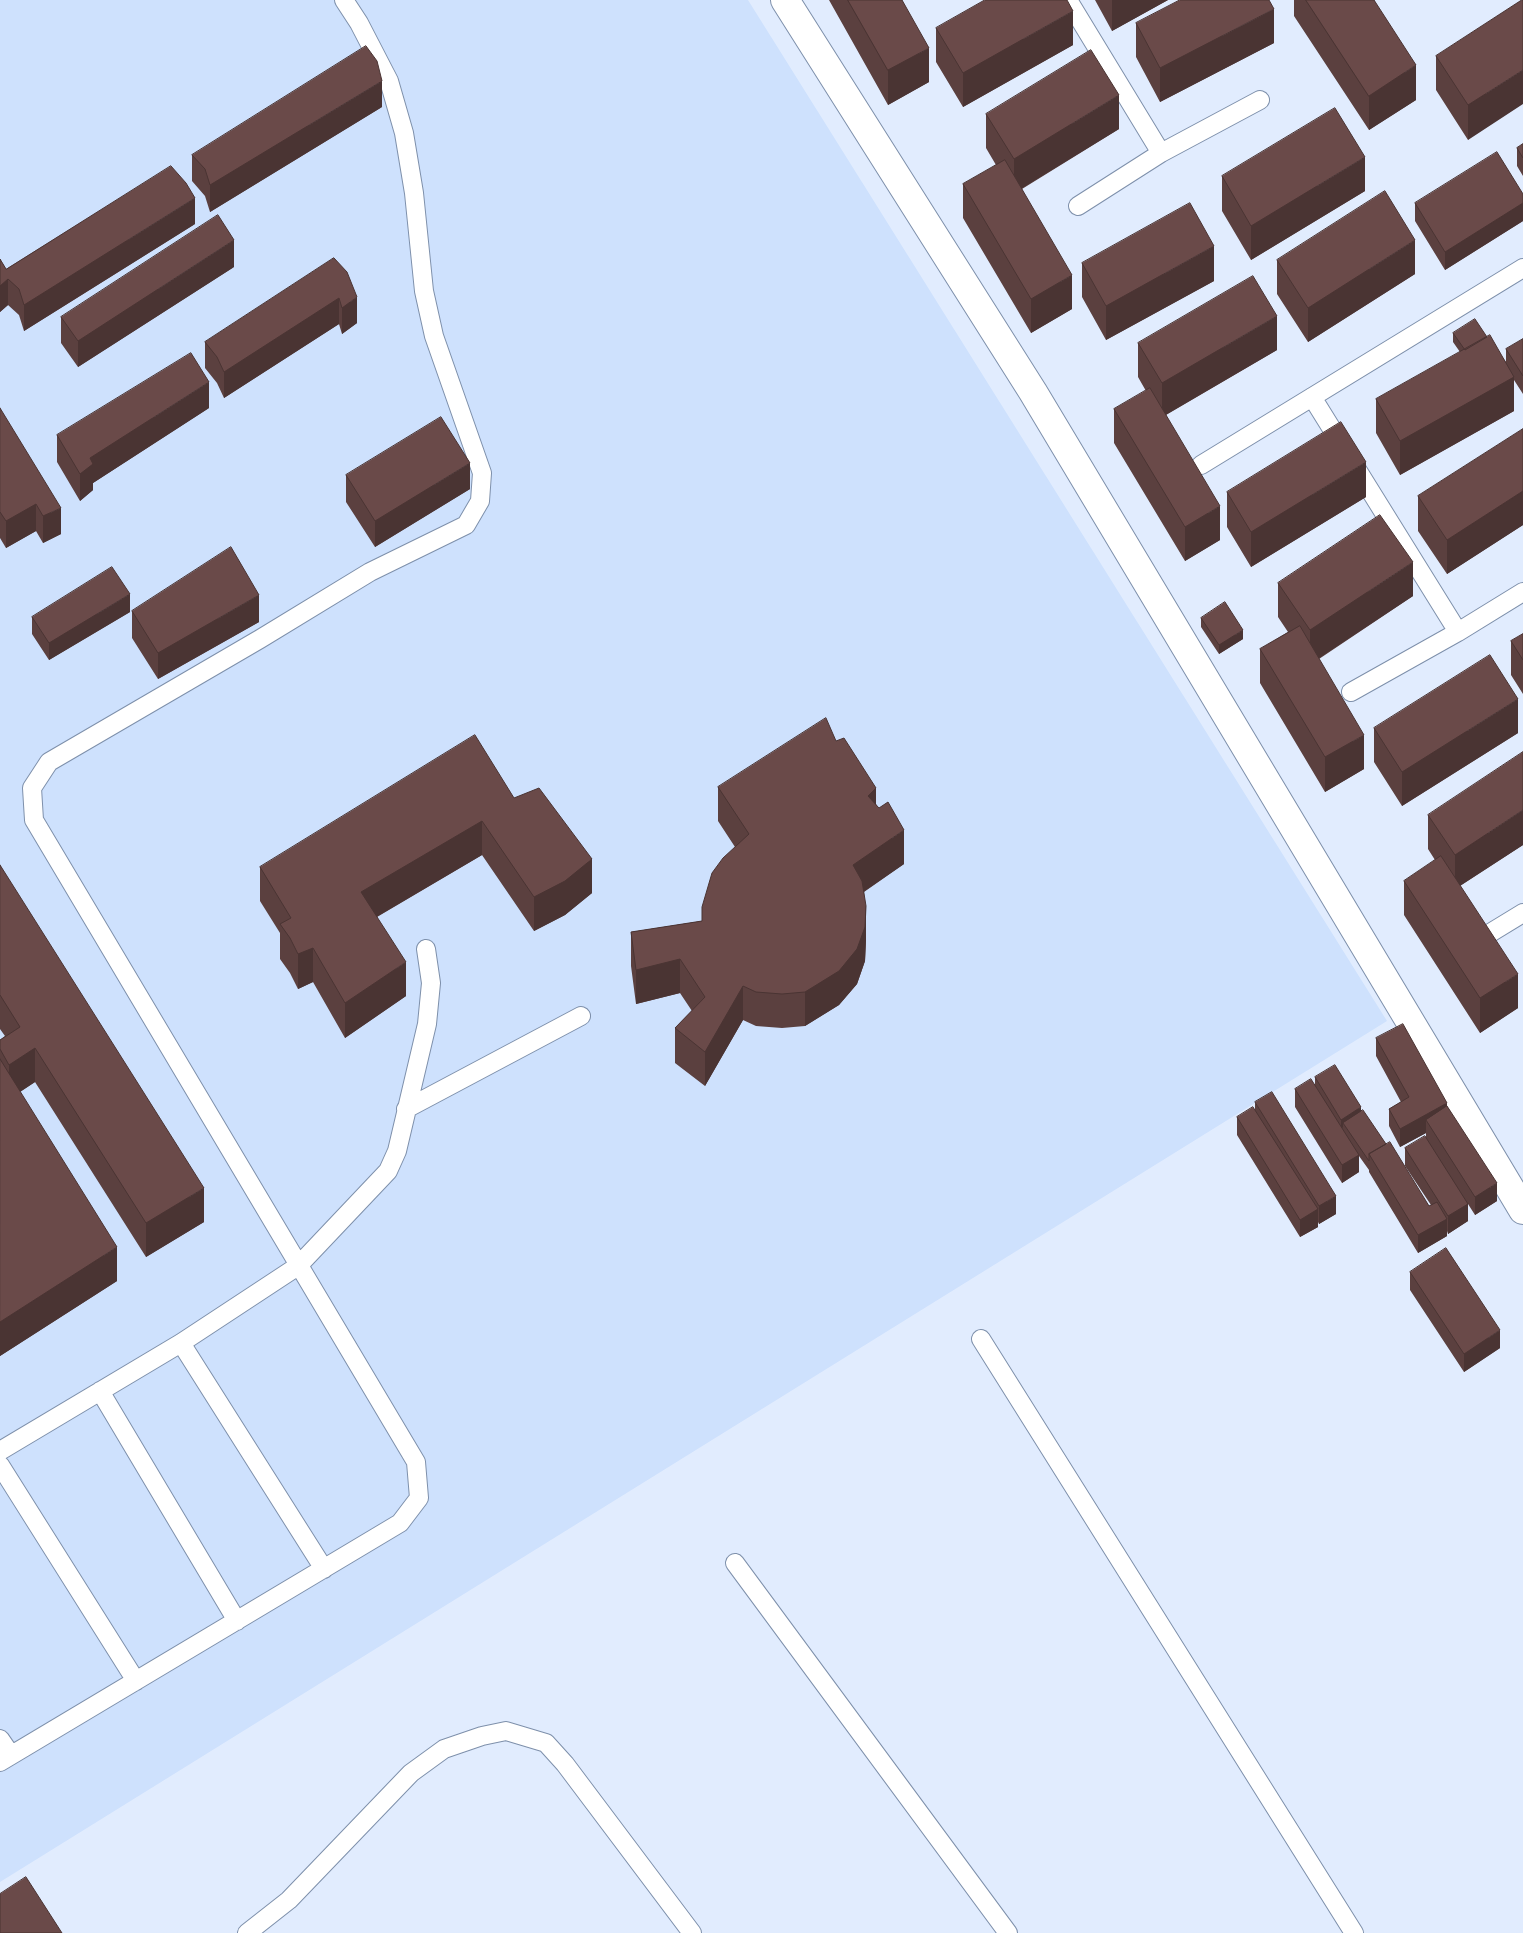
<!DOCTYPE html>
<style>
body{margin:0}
canvas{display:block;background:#e1ecfe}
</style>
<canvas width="1523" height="1933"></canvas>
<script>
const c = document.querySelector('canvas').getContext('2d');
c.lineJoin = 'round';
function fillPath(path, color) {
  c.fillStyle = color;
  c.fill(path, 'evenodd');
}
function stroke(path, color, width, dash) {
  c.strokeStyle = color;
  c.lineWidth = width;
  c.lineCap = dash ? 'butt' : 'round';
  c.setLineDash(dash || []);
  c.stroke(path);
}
const built = new Path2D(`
 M0 0H748L1387 1021 0 1882Z`);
const lane = new Path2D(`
 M1068 0 1161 153
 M1078 206 1161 153 1260 100
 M1312 397 1458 632
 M1201 465 1523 268
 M1351 692 1458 632 1523 592
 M1482 938 1523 913
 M406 1109 581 1016
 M981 1339 1354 1933
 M181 1343 324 1569
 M100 1391 237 1621
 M0 1451 181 1343 298 1266 388 1171 397 1151 427 1024 431 983 426 949
 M0 1465 136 1681
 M735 1563 1008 1933
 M0 1739 11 1755
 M0 1762 400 1523 419 1498 416 1462 34 820 32 788 49 762 260 639 370 572 466 525 480 501 482 473 434 336 424 291 414 193 404 133 389 81 359 23 344 0
 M247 1933 289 1900 411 1773 444 1749 482 1736 506 1731 546 1743 565 1764 692 1933`);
const street = new Path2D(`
 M785 0 1033 392 1523 1210`);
const wall = new Path2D(`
 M829 0H902L929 82 888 105Z
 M1095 0H1168L1112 31Z
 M1294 0H1374L1416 100 1369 130 1294 16Z
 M1522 0 1468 140 1436 90V56Z
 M1136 23 1274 43 1160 102 1136 57Z
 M936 28 1073 45 963 107 936 62Z
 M382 107 210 212 205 196 192 181V155Z
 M986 114 1119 129 1022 189 1072 309 1031 333 963 218V184L996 165 986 148Z
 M1523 144V176L1517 166V148Z
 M1222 176 1365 191 1251 260 1222 211Z
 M1523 194V221L1445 270 1415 221V203Z
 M195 224 24 331 19 315 8 305 0 312V259L6 269Z
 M334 258 357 323 342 334 339 324 224 398 217 383 205 368V342Z
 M1277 260 1415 274 1308 342 1277 294Z
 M1082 263 1214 281 1106 340 1082 297Z
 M234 267 78 367 61 343V317Z
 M1453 333 1487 337 1506 362V349L1523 339V394L1514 380V411L1400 475 1376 433V399L1460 352 1453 342Z
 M1138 343 1277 350 1166 415 1220 540 1185 561 1114 443V409L1146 391 1138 377Z
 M0 408 61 534 43 543 36 531 6 548 0 538Z
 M209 408 93 483V490L80 501 57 462V435Z
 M1523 429V525L1447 574 1418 531V496Z
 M346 475 470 489 375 547 346 502Z
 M1227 492 1366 497 1251 567 1227 527Z
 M1278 583 1413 596 1319 659 1364 769 1325 792 1260 683V649L1288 632 1278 617Z
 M132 611 259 622 158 679 132 638Z
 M130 612 49 660 32 634V617Z
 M1201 618 1243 639 1219 654 1201 627Z
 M1523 634V694L1511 675V641Z
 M1374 728 1518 733 1402 806 1374 762Z
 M836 741 876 804 904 864 864 892 866 940 865 961 857 984 839 1005 805 1026 782 1028 756 1026 743 1020 705 1086 675 1063V1028L692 1011 680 993 636 1004 631 966V932L702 921 735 847 718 821V787Z
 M514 798 592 893 565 915 534 931 482 855 377 917 406 996 345 1038 313 982 298 989 290 973 280 959V933L260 901V867Z
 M1428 815 1523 845 1460 886 1518 1008 1480 1033 1404 915V881L1435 860 1428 849Z
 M0 865 204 1222 146 1257 35 1082 20 1092 117 1281 0 1356V1040L5 1036 0 1029Z
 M1376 1038 1447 1106 1497 1201 1475 1215 1468 1204V1221L1448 1234 1447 1231V1236L1418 1253 1369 1172V1170L1359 1156V1172L1342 1183 1295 1107V1089L1315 1085V1077L1361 1111 1386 1144 1429 1206 1431 1205 1405 1166V1148L1426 1137V1133L1400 1147 1389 1126V1109L1401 1102 1376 1056Z
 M1255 1102 1336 1214 1319 1224 1318 1222V1227L1300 1237 1237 1135V1117L1255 1110Z
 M1410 1272 1500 1348 1464 1372 1410 1290Z`);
const shadedWall = new Path2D(`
 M1112 0H1168L1112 31Z
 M1274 9V43L1160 102V68Z
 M1073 11V45L963 107V73Z
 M929 48V82L888 105V70Z
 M1416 65V100L1369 130V96Z
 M1523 70V104L1468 140V105Z
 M382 81V107L210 212V185Z
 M1119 95V129L1014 193V159Z
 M1365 157V191L1251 260V226Z
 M195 198V224L24 331V305Z
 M1523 203V221L1445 270V252Z
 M234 240V267L78 367V341Z
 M1415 240V274L1308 342V308Z
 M1214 246V281L1106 340V306Z
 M1072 275V309L1031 333V299Z
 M8 279V305L0 312V286Z
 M357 297V323L342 334V308Z
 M339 298V324L224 398V372Z
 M1277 316V350L1162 417V383Z
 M1514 377V411L1400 475V441Z
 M209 382V408L93 483V490L80 501V474L90 458Z
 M1366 462V497L1251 567V532Z
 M470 463V489L375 547V521Z
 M1523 491V525L1447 574V540Z
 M36 504V531L6 548V521Z
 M1220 506V540L1185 561V527Z
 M61 508V534L43 543V516Z
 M1413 562V596L1310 664V630Z
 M130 594V612L49 660V643Z
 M259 595V622L158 679V653Z
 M1243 630V639L1219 654V645Z
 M1518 699V733L1402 806V772Z
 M1364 735V769L1325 792V757Z
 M876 788V823L868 796Z
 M1523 810V845L1455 889V855Z
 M482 821V855L361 926V892Z
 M904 830V864L853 899V865Z
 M592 859V893L565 915 534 931V897Z
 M866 906V940L865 961 857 984 839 1005 805 1026V992Z
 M313 948V982L298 989V954Z
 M680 959V993L636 1004V970Z
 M406 962V996L345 1038V1003Z
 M1518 974V1008L1480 1033V998Z
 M743 986V1020L705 1086V1052Z
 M35 1048V1082L9 1099V1065Z
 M1447 1103V1121L1426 1120V1133L1400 1147V1129Z
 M1361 1107V1116L1343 1123V1127L1341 1129V1120Z
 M1359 1155V1172L1342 1183V1165Z
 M1497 1183V1201L1475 1215V1197Z
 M204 1188V1222L146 1257V1223Z
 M1336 1196V1214L1319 1224V1206Z
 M1468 1204V1221L1448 1234V1216Z
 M1318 1209V1227L1300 1237V1220Z
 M1447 1219V1236L1418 1253V1235Z
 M117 1247V1281L0 1356V1322Z
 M1500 1330V1348L1464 1372V1354Z`);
const building = new Path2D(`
 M848 0H902L929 48 888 70Z
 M985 0H1067L1073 11 963 73 936 28Z
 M1180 0H1269L1274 9 1160 68 1136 23Z
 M1306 0H1374L1416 65 1369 96Z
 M1522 0H1523V70L1468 105 1436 56Z
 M366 46 377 61 382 81 210 185 205 169 192 155Z
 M1091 50 1119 95 1014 159 986 114Z
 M1335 108 1365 157 1251 226 1222 176Z
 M1523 144V158L1517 148Z
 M1497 152 1523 194V203L1445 252 1415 203Z
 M1005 160 1072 275 1031 299 963 184Z
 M171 166 186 183 195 198 24 305 19 289 8 279 0 286V259L6 269Z
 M1385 191 1415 240 1308 308 1277 260Z
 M1190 203 1214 246 1106 306 1082 263Z
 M218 215 234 240 78 341 61 317Z
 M334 258 347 272 357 297 342 308 339 298 224 372 217 357 205 342Z
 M1253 276 1277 316 1162 383 1138 343Z
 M1475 319 1487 337 1465 350 1453 333Z
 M1490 335 1514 377 1400 441 1376 399Z
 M1523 339V376L1506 349Z
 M191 353 209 382 90 458 93 464 80 474 57 435Z
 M1150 388 1220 506 1185 527 1114 409Z
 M0 408 61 508 43 516 36 504 6 521 0 512Z
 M441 417 470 463 375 521 346 475Z
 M1341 422 1366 462 1251 532 1227 492Z
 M1523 429V491L1447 540 1418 496Z
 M1380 515 1413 562 1310 630 1278 583Z
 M231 547 259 595 158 653 132 611Z
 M112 567 130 594 49 643 32 617Z
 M1225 602 1243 630 1219 645 1201 618Z
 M1300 626 1364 735 1325 757 1260 649Z
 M1523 634V660L1511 641Z
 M1490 655 1518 699 1402 772 1374 728Z
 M826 718 836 741 844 738 876 788 868 796 879 808 888 802 904 830 853 865 862 881 866 906 865 927 857 949 839 971 805 992 782 994 756 992 743 986 705 1052 675 1028 705 997 680 959 636 970 631 932 702 921V907L712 873 723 858 749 834 718 787Z
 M475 735 514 798 539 788 592 859 565 881 534 897 482 821 361 892 406 962 345 1003 313 948 298 954 290 938 280 924 291 918 260 867Z
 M1523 752V810L1455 855 1428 815Z
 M1441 856 1518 974 1480 998 1404 881Z
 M0 865 204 1188 146 1223 35 1048 9 1065 0 1049V1040L20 1027 0 995Z
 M1403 1024 1447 1103 1400 1129 1389 1109 1409 1097 1376 1038Z
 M0 1059 117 1247 0 1322Z
 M1335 1065 1361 1107 1341 1120 1315 1077Z
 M1311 1079 1359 1155 1342 1165 1295 1089Z
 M1272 1092 1336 1196 1319 1206 1255 1102Z
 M1447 1106 1497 1183 1475 1197 1426 1120Z
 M1253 1107 1318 1209 1300 1220 1237 1117Z
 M1363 1110 1386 1144 1369 1154V1161L1343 1123Z
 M1425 1136 1468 1204 1448 1216 1405 1148Z
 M1390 1142 1429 1206 1437 1202 1447 1219 1418 1235 1369 1154Z
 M1446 1248 1500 1330 1464 1354 1410 1272Z
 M26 1877 62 1933H0V1894Z`);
fillPath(built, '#cee1fd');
stroke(lane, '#7e90ab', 20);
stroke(street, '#7e90ab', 30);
stroke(lane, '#fff', 18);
stroke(street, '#fff', 28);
fillPath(wall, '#5b403f');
fillPath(shadedWall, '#4a3433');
fillPath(building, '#6a4a49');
stroke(building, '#4a3433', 1);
</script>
